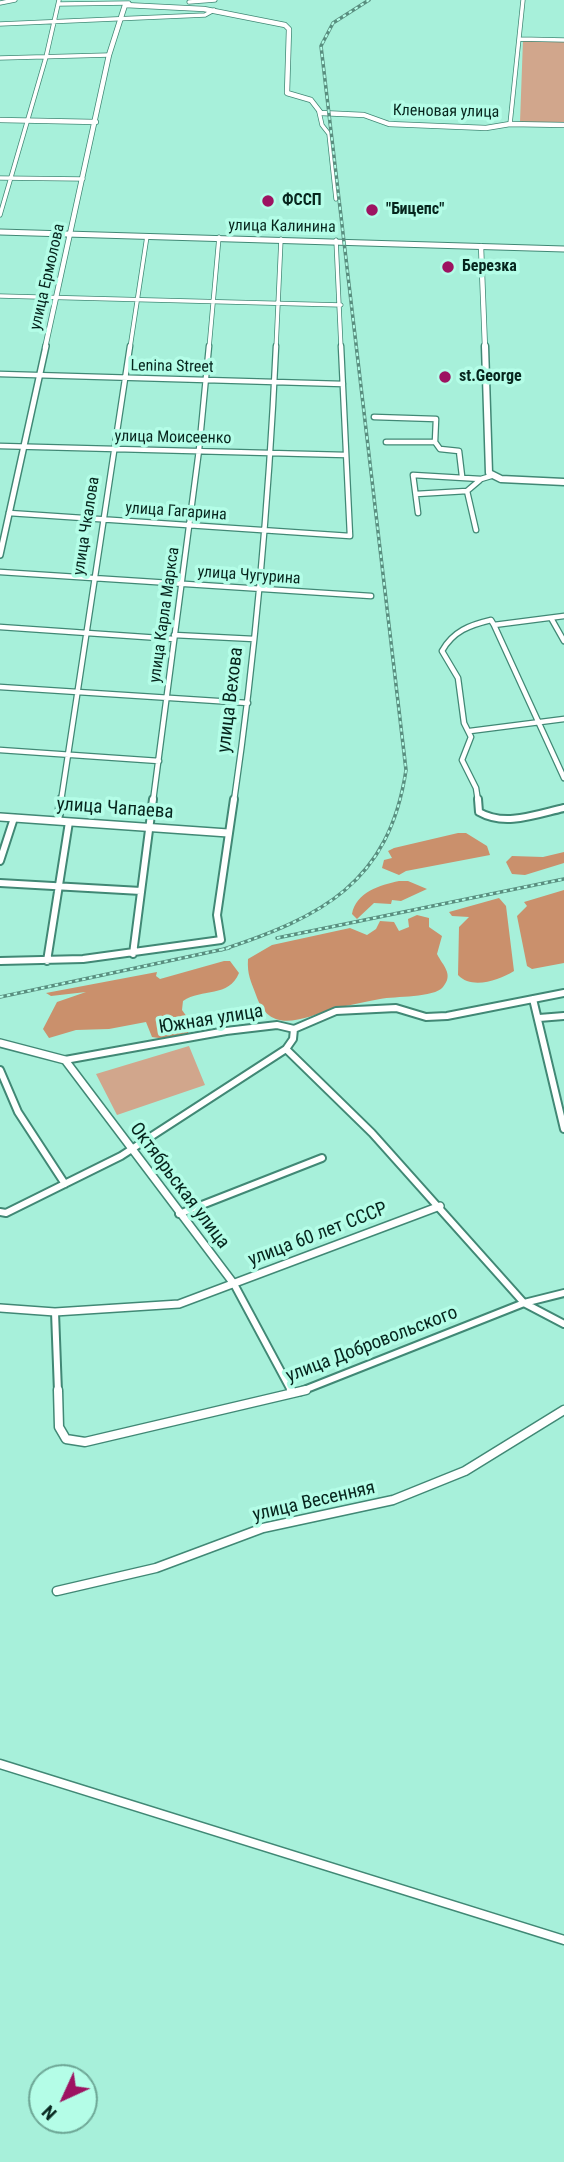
<!DOCTYPE html>
<meta charset="utf-8">
<style>
body{margin:0}
#map{position:relative;width:564px;height:2162px;overflow:hidden;background:#a7f0da;font-family:"Roboto Condensed",sans-serif}
canvas{display:block}
.north{position:absolute;left:28px;top:2064px;width:70px;height:70px;box-sizing:border-box;background:#b4fde7;border:2px solid #6ea796;border-radius:50%;rotate:225deg;font-size:19px;font-weight:700;line-height:28px;text-align:center;color:#06251d}
.north::after{content:'';display:block;margin:auto;width:24px;height:32px;background:#9d1361;clip-path:polygon(50% 0,100% 100%,50% 72%,0 100%)}
</style>
<div id="map">
<canvas width="564" height="2162"></canvas>
<div class="north">N</div>
</div>
<script>
const c = document.querySelector('canvas').getContext('2d');
c.lineJoin = 'round';
function fillPath(path, color) {
  c.fillStyle = color;
  c.fill(path, 'evenodd');
}
function stroke(path, color, width, dash) {
  c.strokeStyle = color;
  c.lineWidth = width;
  c.lineCap = dash ? 'butt' : 'round';
  c.setLineDash(dash || []);
  c.stroke(path);
}
function drawText(font, color, halo, rows, align = 'center') {
  c.font = font + ' "Roboto Condensed",sans-serif';
  c.lineWidth = 7;
  c.setLineDash([]);
  c.textBaseline = 'middle';
  c.strokeStyle = halo;
  c.fillStyle = color;
  for (const [text, x, y, turn = 0] of rows) {
    c.save();
    c.translate(x, y);
    c.rotate((+turn || 0) * Math.PI / 180);
    c.textAlign = isNaN(turn) ? turn : align;
    if (halo) c.strokeText(text, 0, 0);
    c.fillText(text, 0, 0);
    c.restore();
  }
}
const green = new Path2D(`
 M523 40 564 42V123L520 122Z
 M189 1046 205 1085 117 1115 96 1074Z`);
const forest = new Path2D(`
 M458 833H466L487 846 490 855 406 871 399 875 382 868 384 860 392 858 388 851 394 848Z
 M564 852V863L525 875 512 874 506 862 512 856 543 857Z
 M399 881H408L427 889 401 901 392 900 391 904 374 903 357 919 352 914C356 892 380 885 399 881Z
 M564 890V963L532 969 527 966 517 916 527 906 524 902Z
 M499 898 506 906 514 971C499 980 472 990 458 975L459 927 469 917 452 916 449 912Z
 M417 915 429 918V927L442 936 437 954C443 966 454 974 443 987 434 998 395 996 380 999 365 1002 348 1005 333 1009 303 1018 270 1036 256 995 251 981 247 975 248 959L272 945 350 928 367 935 376 929 380 921 394 922 399 931 409 927 408 919Z
 M224 961H230L239 973C229 998 202 988 183 1001L182 1010 192 1024 188 1033 165 1039 152 1037 146 1022 109 1029 76 1030 49 1038 43 1029 57 1002 86 992 51 996 46 993 157 972 156 976 160 979Z`);
const minorFar3 = new Path2D(`
 M189 2 215 0
 M0 3 15 0
 M59 4 129 3
 M0 24 205 15 214 10
 M520 39 564 40
 M0 58 109 55
 M319 112 322 125 329 134 336 199
 M510 124 523 0
 M0 178 83 179
 M0 215 46 57 59 0
 M336 240 341 348
 M0 296 341 305
 M130 348 147 236
 M209 348 219 237
 M276 348 281 239`);
const minorFar2 = new Path2D(`
 M0 374 343 384
 M374 417 436 419 435 442
 M386 442H435L440 449 459 451 462 476
 M0 446 346 455
 M416 494 467 491
 M9 513 350 536 341 346
 M418 513 413 475 481 479 491 476
 M476 530 467 491 480 480
 M0 572 371 596
 M551 618 564 641
 M494 625 564 778
 M494 625 564 616
 M0 627 174 639
 M174 635 254 639
 M0 687 248 703
 M470 731 564 719
 M0 750 159 761
 M61 801 130 346
 M153 801 199 450 209 346
 M234 801C256 650 269 498 276 346
 M478 801 476 788 462 760 471 737 464 723 458 678 442 651C453 631 470 625 491 620L494 625`);
const minorFar1 = new Path2D(`
 M478 799 479 812C505 827 537 814 564 808
 M58 821 61 799
 M0 861 14 818
 M0 883 141 891
 M133 954 153 799
 M0 961 83 959 221 940 217 915 234 799
 M47 961 69 822
 M533 999 564 1129
 M539 1018 564 1016
 M286 1049 372 1133 524 1303 564 1324
 M65 1060 226 1031 277 1025 294 1029 336 1011 396 1008 426 1017 447 1016 564 993
 M0 1070 18 1112 65 1184
 M0 1212 6 1213 121 1156 286 1049 293 1039 294 1029
 M179 1214 322 1158
 M234 1284 292 1392
 M55 1312 58 1392
 M299 1392 524 1303 564 1293`);
const minor = new Path2D(`
 M58 1390 59 1427 66 1439 85 1442 306 1390
 M291 1390 293 1393
 M57 1591 156 1568 263 1528 393 1500 465 1471 564 1410
 M0 1764 564 1940`);
const tertiaryFar2 = new Path2D(`
 M0 120 96 122
 M45 348 109 55 125 5 204 9 285 25 289 29 287 93 311 100 321 113 364 115 389 124 486 128 510 124 564 125`);
const tertiaryFar1 = new Path2D(`
 M0 555 46 346`);
const tertiary = new Path2D(`
 M0 817 228 833
 M0 1043 65 1060 234 1284
 M0 1308 55 1312 179 1304 440 1206`);
const secondaryFar1 = new Path2D(`
 M481 246 485 348`);
const secondary = new Path2D(`
 M485 346 489 473 501 479 564 482`);
const primary = new Path2D(`
 M0 232 564 249`);
const rail = new Path2D(`
 M277 938 564 879
 M221 950C322 917 389 883 406 770L321 46 333 23 369 0
 M0 997 229 948`);
const markers = [
 [268,201,7,"#9d1361"],
 [372,210,7,"#9d1361"],
 [448,267,7,"#9d1361"],
 [445,377,7,"#9d1361"]
];
const farStreetnames = [
 ["Кленовая улица",446,112,1],
 ["улица Калинина",282,227,1],
 ["улица Ермолова",48,277,-77],
 ["Lenina Street",172,367,1],
 ["улица Моисеенко",173,438,1],
 ["улица Гагарина",176,512,4],
 ["улица Чкалова",87,526,-81],
 ["улица Чугурина",249,576,4],
 ["улица Карла Маркса",165,615,-82]
];
const farPoinames = [
 ["ФССП",282,201],
 ["\"Бицепс\"",386,210],
 ["Березка",462,267],
 ["st.George",459,377]
];
const streetNames = [
 ["улица Вехова",231,700,-83],
 ["улица Чапаева",115,809,4],
 ["Южная улица",211,1020,-9],
 ["Октябрьская улица",179,1186,53],
 ["улица 60 лет СССР",318,1235,-21],
 ["улица Добровольского",372,1345,-21],
 ["улица Весенняя",314,1502,-13]
];
fillPath(green, '#d1a68c');
fillPath(forest, '#ca906c');
stroke(minorFar3, '#418875', 5);
stroke(minorFar2, '#418875', 7);
stroke(minorFar1, '#418875', 10);
stroke(minor, '#418875', 11);
stroke(tertiaryFar2, '#418875', 6);
stroke(tertiaryFar1, '#418875', 8);
stroke(tertiary, '#418875', 10);
stroke(secondaryFar1, '#418875', 6);
stroke(secondary, '#418875', 9);
stroke(primary, '#418875', 7);
stroke(minorFar3, '#fff', 3.5);
stroke(minorFar2, '#fff', 4.5);
stroke(minorFar1, '#fff', 6);
stroke(minor, '#fff', 8);
stroke(tertiaryFar2, '#fff', 4.5);
stroke(tertiaryFar1, '#fff', 5);
stroke(tertiary, '#fff', 7);
stroke(secondaryFar1, '#fff', 4.5);
stroke(secondary, '#fff', 6);
stroke(primary, '#fff', 5);
stroke(rail, '#598e7f', 3.5);
stroke(rail, '#b4fde7', 2, [3.5]);
for (const [x, y, r, color] of markers) {
  const dot = new Path2D();
  dot.arc(x, y, r, 0, 2 * Math.PI);
  c.fillStyle = color;
  c.fill(dot);
  stroke(dot, '#b4fde7', 2.5);
}
drawText('16px', '#06251d', '#b4fde7', farStreetnames);
drawText('bold 16px', '#06251d', '#b4fde7', farPoinames, 'left');
drawText('19px', '#06251d', '#b4fde7', streetNames);
</script>
